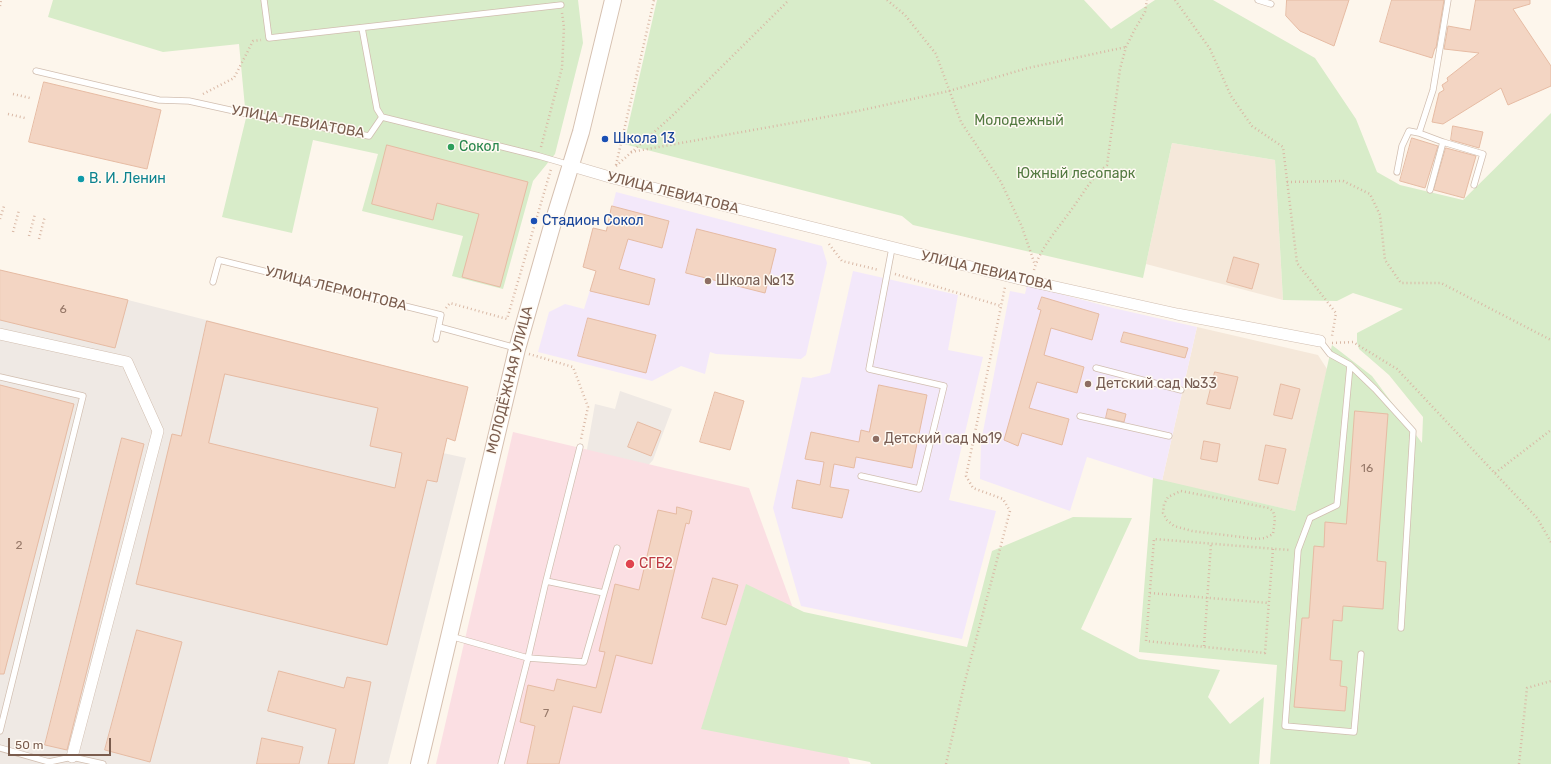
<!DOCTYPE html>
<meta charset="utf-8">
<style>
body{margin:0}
#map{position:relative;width:1551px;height:764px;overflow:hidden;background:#fdf6ec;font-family:Rubik,sans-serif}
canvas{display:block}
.scale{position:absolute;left:8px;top:738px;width:103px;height:18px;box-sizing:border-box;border:2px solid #7a5c4d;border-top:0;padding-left:5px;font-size:12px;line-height:14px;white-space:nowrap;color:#7a5c4d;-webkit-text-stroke:3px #fffaf3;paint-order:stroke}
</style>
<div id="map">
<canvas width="1551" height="764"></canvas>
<div class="scale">50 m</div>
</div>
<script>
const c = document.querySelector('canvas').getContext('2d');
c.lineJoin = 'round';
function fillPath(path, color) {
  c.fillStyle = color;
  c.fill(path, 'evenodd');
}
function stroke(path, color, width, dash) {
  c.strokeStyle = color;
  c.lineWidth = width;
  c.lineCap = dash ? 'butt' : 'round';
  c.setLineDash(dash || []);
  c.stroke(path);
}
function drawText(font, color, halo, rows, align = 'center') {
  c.font = font + ' Rubik,sans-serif';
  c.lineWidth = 3;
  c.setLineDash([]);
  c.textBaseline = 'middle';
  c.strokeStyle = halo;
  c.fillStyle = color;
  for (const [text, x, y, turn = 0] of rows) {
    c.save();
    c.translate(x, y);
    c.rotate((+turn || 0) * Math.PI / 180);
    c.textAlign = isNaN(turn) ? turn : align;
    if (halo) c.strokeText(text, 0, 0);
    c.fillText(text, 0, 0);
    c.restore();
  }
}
const residential = new Path2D(`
 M1172 143 1275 160 1283 300 1146 264Z
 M1197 327 1318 355 1327 369 1295 511 1162 481Z`);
const industrial = new Path2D(`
 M0 270 128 300 468 387 455 441 447 439 443 453 466 458 388 764H0Z
 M620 391 672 409 653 460 644 470 586 455 595 404 615 409Z`);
const education = new Path2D(`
 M616 192 822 246 827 263 806 355 801 359 716 354 710 352 705 374 681 366 652 381 538 352 549 312 565 304 584 309 596 271 583 267 593 228 606 231Z
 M853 271 958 295 948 350 983 357 949 500 996 511 962 639 801 606 773 508 802 377 811 378 830 373Z
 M1027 285 1113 308 1197 327 1162 481 1087 457 1070 511 980 479 981 442 1010 291 1025 294Z`);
const medical = new Path2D(`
 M513 432 749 488 850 764H436Z`);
const green = new Path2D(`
 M53 0H578L583 43 555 154 533 181 503 289 452 276 463 236 362 211 378 154 313 140 292 233 222 217 246 118 239 44 163 52 48 17Z
 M657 0H1084L1111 29 1155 0H1213L1315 58 1356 119 1377 172 1400 185 1463 200 1551 113V764H1270L1277 665 1139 652 1153 478 1295 511 1332 345 1372 376 1422 443 1423 417 1389 375 1359 349 1357 342V333L1403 309 1353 293 1337 301 1283 300 1275 160 1172 143 1143 278 913 225 902 216 624 144Z
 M1073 517 1132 518 1081 629 1139 659 1220 670 1208 697 1230 724 1264 697 1259 764H871L870 762 701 729 746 584 804 612 967 647 992 551Z`);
const building = new Path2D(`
 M1287 0H1349L1334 46 1300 31 1286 16Z
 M1392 0H1444L1436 48H1435L1432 58 1380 42Z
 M1476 0H1530V4L1513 9 1551 66V86L1508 105 1501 88 1443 124 1432 122 1439 93 1444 90 1442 85 1448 81 1447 78 1479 53 1444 49 1448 26 1470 30Z
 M44 82 161 110 147 169 29 142Z
 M1453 126 1483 132 1479 148 1451 140Z
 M1412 138 1438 146 1425 188 1400 181Z
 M387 145 528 182 500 287 462 277 479 214 437 203 433 220 372 204Z
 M1446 148 1476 156 1464 198 1434 190Z
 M612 206 669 221 662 248 628 239 619 269 655 279 649 305 590 291 596 271 583 267 593 228 606 231Z
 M697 229 776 249 765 293 686 273Z
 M1234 257 1259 264 1252 289 1227 282Z
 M0 270 128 300 115 348 0 320Z
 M1042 297 1099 314 1092 340 1051 328 1044 355 1084 367 1077 393 1037 382 1029 408 1069 419 1062 445 1022 433 1018 446 1004 440 1041 310 1038 309Z
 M588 318 656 335 646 373 578 356Z
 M207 321 468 387 455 441 447 438 437 482 427 480 387 645 136 584 172 434 181 436ZM225 374 378 408 370 446 402 453 395 488 209 443Z
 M1124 332 1188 348 1185 358 1121 342Z
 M1215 372 1238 377 1230 409 1207 404Z
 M1281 384 1300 389 1292 419 1274 415Z
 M0 385 74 404 4 674H0Z
 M879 385 927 395 912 468 856 457 854 468 834 464 830 487 849 490 842 518 792 508 797 480 820 485 824 462 805 459 811 432 859 442 861 430 869 432Z
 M715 392 744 401 730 450 700 442Z
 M1108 409 1126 414 1124 422 1106 418Z
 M1355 411 1388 414 1377 561 1386 562 1383 609 1343 606 1342 621 1333 620 1330 660 1342 661 1340 686 1347 687 1345 711 1294 707 1302 618H1309L1314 546 1324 547 1325 522 1346 524Z
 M638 422 661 431 651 456 628 447Z
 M122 438 144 444 67 750 45 745Z
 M1204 441 1220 444 1217 462 1201 459Z
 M1266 445 1286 449 1278 484 1259 480Z
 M677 507 692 511 689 524 686 523 652 664 616 655 601 713 573 706 559 764H527L535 726 520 722 528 685 554 691 557 679 596 688 605 652 599 651 615 584 639 590 658 510 676 514Z
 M713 578 738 585 726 625 702 618Z
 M137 630 182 642 150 762 105 750Z
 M279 671 344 688 347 677 371 682 354 764H328L336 729 268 711Z
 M262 738 303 747 299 764H257Z`);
const path = new Path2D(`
 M887 0 905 15 936 54 961 122 1001 182 1022 227 1035 265
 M1175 0 1210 49 1231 96 1252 126 1283 147 1297 263 1336 313 1332 336
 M0 6 1 0
 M13 94 30 98
 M203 94 234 78 253 41 261 40
 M8 114 25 118
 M541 147 562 68 564 27 562 13
 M631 152 853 112 949 91 1028 68 1126 47
 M616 165 654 0
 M616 166 671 117 789 0
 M1287 182 1343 181 1370 194 1380 215 1385 260 1401 283H1441L1551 340
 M0 219 4 206
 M13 232 19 210
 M29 236 35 214
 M39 239 45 216
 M829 244 842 261 879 270
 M1034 270C1040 249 1056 231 1069 213 1082 196 1090 179 1107 165L1120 69 1126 47 1135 29 1145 12 1147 0
 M895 274 1001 306
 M446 308 450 303 507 319 551 169
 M1332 343 1353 342 1397 369 1537 518 1551 542
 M529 354 573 367 588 407 581 439
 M1495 473 1551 430
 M1181 491 1269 508 1273 511 1275 518 1273 534 1265 538 1257 539 1192 531 1174 526 1167 520 1163 513 1164 504 1168 497Z
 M1273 549 1265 653 1146 641 1154 539 1289 550
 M1150 593 1269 603
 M1204 646 1211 544
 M946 764 965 681 1010 511 1003 499 973 488 966 476 1005 287
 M1519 764 1527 688 1551 681`);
const service = new Path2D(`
 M264 0 269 38 561 5
 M1258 0 1271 4
 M362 28 377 109 382 117
 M36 71 159 100 189 101 248 114 369 136 382 117 539 156 570 165
 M1419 133 1433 90 1448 0
 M1397 172 1402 146 1409 131 1419 133 1443 142 1483 154 1474 185
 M1430 190 1443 142
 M213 282 219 260 441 315 436 339
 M439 327 516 348
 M1320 341 1330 354 1350 365 1337 505 1310 518 1298 550 1285 726 1354 732 1361 654
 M1350 365 1375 389 1413 431 1401 628
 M1096 368 1181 390
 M0 377 83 396 0 731
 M1080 416 1169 436
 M580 447 546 581 604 593
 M861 476 919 489 944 386 869 369 892 248
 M450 636 528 658 546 581
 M0 748 49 762 72 757 103 764
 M501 764 528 658 584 662 617 548`);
const minor = new Path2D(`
 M572 166 613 178 1020 279 1177 314 1320 341
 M0 334 127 362 158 431 72 757`);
const secondary = new Path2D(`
 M419 764 517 349 552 226 581 132 613 0`);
const markers = [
 [605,139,4,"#1a4fb4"],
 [451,147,4,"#2e9e5b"],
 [81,179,4,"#0f9aa8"],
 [534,221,4,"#1a4fb4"],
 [708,281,4,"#8d6e63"],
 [1088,384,4,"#8d6e63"],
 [876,439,4,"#8d6e63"],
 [630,564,5,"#e0444e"]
];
const numberNames = [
 ["6",63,310],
 ["16",1367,469],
 ["2",19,546],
 ["7",546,714]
];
const parkNames = [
 ["Молодежный",1019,121],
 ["Южный лесопарк",1076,174]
];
const streetNames = [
 ["УЛИЦА ЛЕВИАТОВА",298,122,10],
 ["УЛИЦА ЛЕВИАТОВА",673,193,14],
 ["УЛИЦА ЛЕВИАТОВА",987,271,13],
 ["УЛИЦА ЛЕРМОНТОВА",336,289,14],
 ["МОЛОДЁЖНАЯ УЛИЦА",510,380,-76]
];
const transitNames = [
 ["Школа 13",613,139],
 ["Стадион Сокол",542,221]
];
const leisureNames = [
 ["Сокол",459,147]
];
const cultureNames = [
 ["В. И. Ленин",89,179]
];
const educationNames = [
 ["Школа №13",716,281],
 ["Детский сад №33",1096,384],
 ["Детский сад №19",884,439]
];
const healthNames = [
 ["СГБ2",639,564]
];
fillPath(residential, '#f5e8da');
fillPath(industrial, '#efe9e4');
fillPath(education, '#f3e8fa');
fillPath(medical, '#fbdfe3');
fillPath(green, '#d8ecc9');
fillPath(building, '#f3d5c3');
stroke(building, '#e6bba3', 1);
stroke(service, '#d1beb0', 7);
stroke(minor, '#d1beb0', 12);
stroke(secondary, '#d6c0b0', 18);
stroke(path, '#d9b8a5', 2.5, [1, 3]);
stroke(service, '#fff', 5.5);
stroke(minor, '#fff', 11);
stroke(secondary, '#fff', 16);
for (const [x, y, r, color] of markers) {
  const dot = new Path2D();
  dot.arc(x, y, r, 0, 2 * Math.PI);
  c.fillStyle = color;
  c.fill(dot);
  stroke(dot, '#fffaf3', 1.5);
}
drawText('12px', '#987a6a', null, numberNames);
drawText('14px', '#537a41', '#fffaf3', parkNames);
drawText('14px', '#7a5c4d', '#fffaf3', streetNames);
drawText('14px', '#164399', '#fffaf3', transitNames, 'left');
drawText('14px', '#27864d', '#fffaf3', leisureNames, 'left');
drawText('14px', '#0d838f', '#fffaf3', cultureNames, 'left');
drawText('14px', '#785e54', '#fffaf3', educationNames, 'left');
drawText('14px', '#be3a42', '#fffaf3', healthNames, 'left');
</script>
